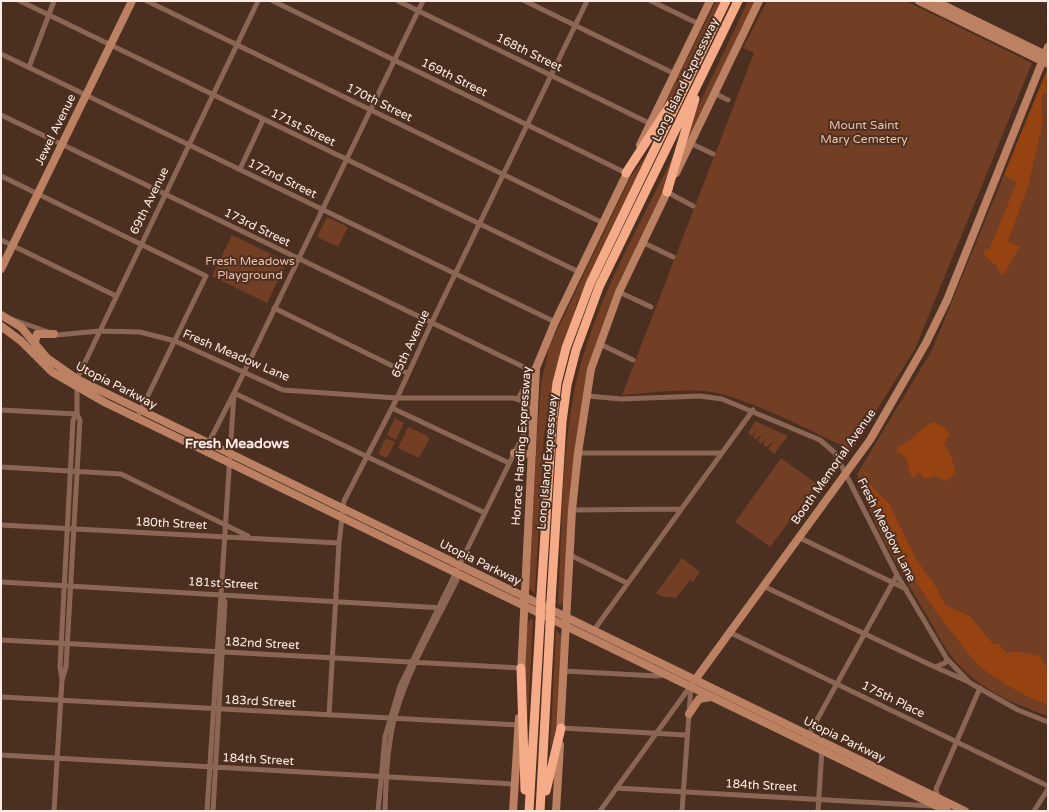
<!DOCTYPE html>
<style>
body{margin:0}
#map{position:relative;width:1049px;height:812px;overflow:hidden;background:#4b2f21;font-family:"Varela Round",sans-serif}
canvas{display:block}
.frame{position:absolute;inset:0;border:2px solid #ffece4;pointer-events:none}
</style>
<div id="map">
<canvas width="1049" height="812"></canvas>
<div class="frame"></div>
</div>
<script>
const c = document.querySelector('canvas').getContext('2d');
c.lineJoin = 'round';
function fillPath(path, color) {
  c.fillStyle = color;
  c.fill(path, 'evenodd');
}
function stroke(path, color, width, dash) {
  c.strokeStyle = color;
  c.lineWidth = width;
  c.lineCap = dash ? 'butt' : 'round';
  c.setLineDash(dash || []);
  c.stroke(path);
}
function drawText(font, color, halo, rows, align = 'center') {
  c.font = font + ' "Varela Round",sans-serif';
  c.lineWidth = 4;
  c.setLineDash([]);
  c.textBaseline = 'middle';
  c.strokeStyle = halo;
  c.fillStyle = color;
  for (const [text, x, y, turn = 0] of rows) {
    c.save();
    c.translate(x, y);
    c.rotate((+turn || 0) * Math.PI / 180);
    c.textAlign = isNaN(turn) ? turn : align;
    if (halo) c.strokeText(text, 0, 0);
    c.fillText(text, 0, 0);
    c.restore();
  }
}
const green = new Path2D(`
 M716 1H722C707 32 687 88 662 109Z
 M748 1H756L682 153 694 115Z
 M767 1H906L1032 63 915 349 852 450C812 432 759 403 717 393 695 387 646 393 622 395L754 53 743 48Z
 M1047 70 1048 71V716C1017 705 985 692 962 668 947 654 938 635 928 617 901 572 871 524 857 474L932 350Z
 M652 147 577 303 556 371 544 435 535 593 529 589 536 451 541 384 549 347 631 176Z
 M675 152 662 194 619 282 589 363 571 479 564 601 560 605 558 604C562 534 561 461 574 392 591 307 638 229 675 152Z
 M327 217 348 227 338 247 317 237Z
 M232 235 287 262 267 303 212 276Z
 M395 418 404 423 396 440 387 435Z
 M755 421 788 436 774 454 768 449 773 442 766 447 763 445 767 438 761 444 758 441 762 434 756 440 753 437 757 431 752 436 748 434Z
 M408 427 428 436 429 440 419 458 398 448Z
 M386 438 395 442 387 458 378 454Z
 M781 458 817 484 770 547 735 522Z
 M682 558 700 572 693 582 690 580 676 598C667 596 663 599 656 593Z
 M530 619H533L528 720C527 704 522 628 530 619Z
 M556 630 562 637 557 724 550 751Z`);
const forest = new Path2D(`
 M1047 70 1048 94 1044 93 1041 101 1043 122 1028 186 1008 241 1020 247 1003 275 999 272 998 267 984 255 985 249 989 250 1017 182 1004 175Z
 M933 422C941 425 945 427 950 435L944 443 951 456 956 473 946 481 935 476 924 479 919 472 913 478C905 466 912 457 896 452L898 447C911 441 920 429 933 422Z
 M866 472 871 485 889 504 916 559 936 587 945 605 970 616 993 644 1000 645 1007 654 1012 651 1040 656 1048 669V705C1024 696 1002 683 982 668 972 661 965 648 957 639 917 589 885 535 864 474Z`);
const street = new Path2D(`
 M20 1 579 272
 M147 1 603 223
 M273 1 626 173
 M398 1 651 124
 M525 1 675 74
 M651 1 699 24
 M1 54 555 322
 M29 67 54 1
 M714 93 728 100
 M1 115 532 371
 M690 143 713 154
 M240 169 263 120
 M1 176 206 276 137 418
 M667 192 693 206
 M1 240 116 296
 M642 242 673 257
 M619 292 651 307
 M274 308 407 373
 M11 319 57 335 99 331 140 332 175 341 283 390 397 398H513L520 400 534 413 400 686 385 737 378 811
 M600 344 633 360
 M588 396 621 399 700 396 722 399 820 440 835 453 897 575 947 659 970 683 1018 710 1048 722
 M518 399 534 369
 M392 408 509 463
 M1 410 77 414
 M208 444 234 393 485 513
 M578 453H722
 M1 467 121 474 248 536
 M572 510 681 509
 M1 525 339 543
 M798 537 906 589
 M570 555 627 583
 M1 582 443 608
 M763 586 935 667 945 663 947 659
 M594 630 753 410
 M729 632 1048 786
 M1 640 521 668
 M935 667 969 682
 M564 671 657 676 666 674
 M62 679 60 667 73 420 77 414
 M1 697 519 725
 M329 715 339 543 344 501 397 398 431 324 587 1
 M561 728 686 735
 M808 736 897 575
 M1 755 514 784
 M616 788 933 806
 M938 799 936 789 980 688
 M54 811 61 696 62 680 66 667 80 420 77 414V379L258 1
 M207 811 234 393 423 1
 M213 811 225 602 221 594
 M385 811C386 780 387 749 394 720 407 670 435 625 457 580L456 574
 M600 811 692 684
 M682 811 691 686
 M818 811 822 749
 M1034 811 1048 789`);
const secondary = new Path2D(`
 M919 1 1048 64
 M935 1 1048 56
 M640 145 710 1
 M676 173 759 1
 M1 269 132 1
 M1 315 21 327 47 358 77 379 965 811
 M1 326 21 341 52 372 104 402 947 811
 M35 342 37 334H54
 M514 453 532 454
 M521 674 536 368 555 322 629 169
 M695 680 870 440 926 343 947 300 1048 47
 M689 714 699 699 711 697
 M560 734 572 510 578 453 591 369 619 292 669 188
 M513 811 519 718
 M556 811 560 745`);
const highway = new Path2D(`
 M626 173 672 102
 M667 192 695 99
 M541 596 552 424 557 383 566 348 590 284 726 1
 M551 601 562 422 567 385 576 350 599 287 738 1
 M521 668 525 790
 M546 791 561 728
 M529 811 540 622
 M540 811 550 626`);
const highwayBridge = new Path2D(`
 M540 622 541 596
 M550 626 551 601`);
const streetNames = [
 ["168th Street",529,53,26],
 ["169th Street",454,78,26],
 ["Long Island Expressway",686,80,-64],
 ["170th Street",379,103,26],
 ["171st Street",303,128,26],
 ["Jewel Avenue",56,130,-64],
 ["172nd Street",282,179,26],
 ["69th Avenue",150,201,-64],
 ["173rd Street",257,228,26],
 ["65th Avenue",411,344,-65],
 ["Fresh Meadow Lane",236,356,23],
 ["Utopia Parkway",116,386,27],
 ["Horace Harding Expressway",522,446,-86],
 ["Long Island Expressway",548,462,-85],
 ["Booth Memorial Avenue",834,467,-55],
 ["180th Street",171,524,3],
 ["Fresh Meadow Lane",886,530,63],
 ["Utopia Parkway",480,563,26],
 ["181st Street",223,584,3],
 ["182nd Street",262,644,3],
 ["175th Place",893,700,26],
 ["183rd Street",260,702,3],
 ["Utopia Parkway",844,740,26],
 ["184th Street",258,760,3],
 ["184th Street",761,786,3]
];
const parkNames = [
 ["Mount Saint",864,126],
 ["Mary Cemetery",864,140],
 ["Fresh Meadows",250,262],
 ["Playground",250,276]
];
const neighbourhoodNames = [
 ["Fresh Meadows",237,444]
];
fillPath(green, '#723e24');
fillPath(forest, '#964311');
stroke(street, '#8c6654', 5);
stroke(secondary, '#bc8063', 8);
stroke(highway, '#f5ab87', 9);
stroke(highwayBridge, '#f5ab87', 9);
drawText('12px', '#ffece4', '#4b2f21', streetNames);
drawText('12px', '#efc0aa', '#4b2f21', parkNames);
drawText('bold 14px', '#ffece4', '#4b2f21', neighbourhoodNames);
</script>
